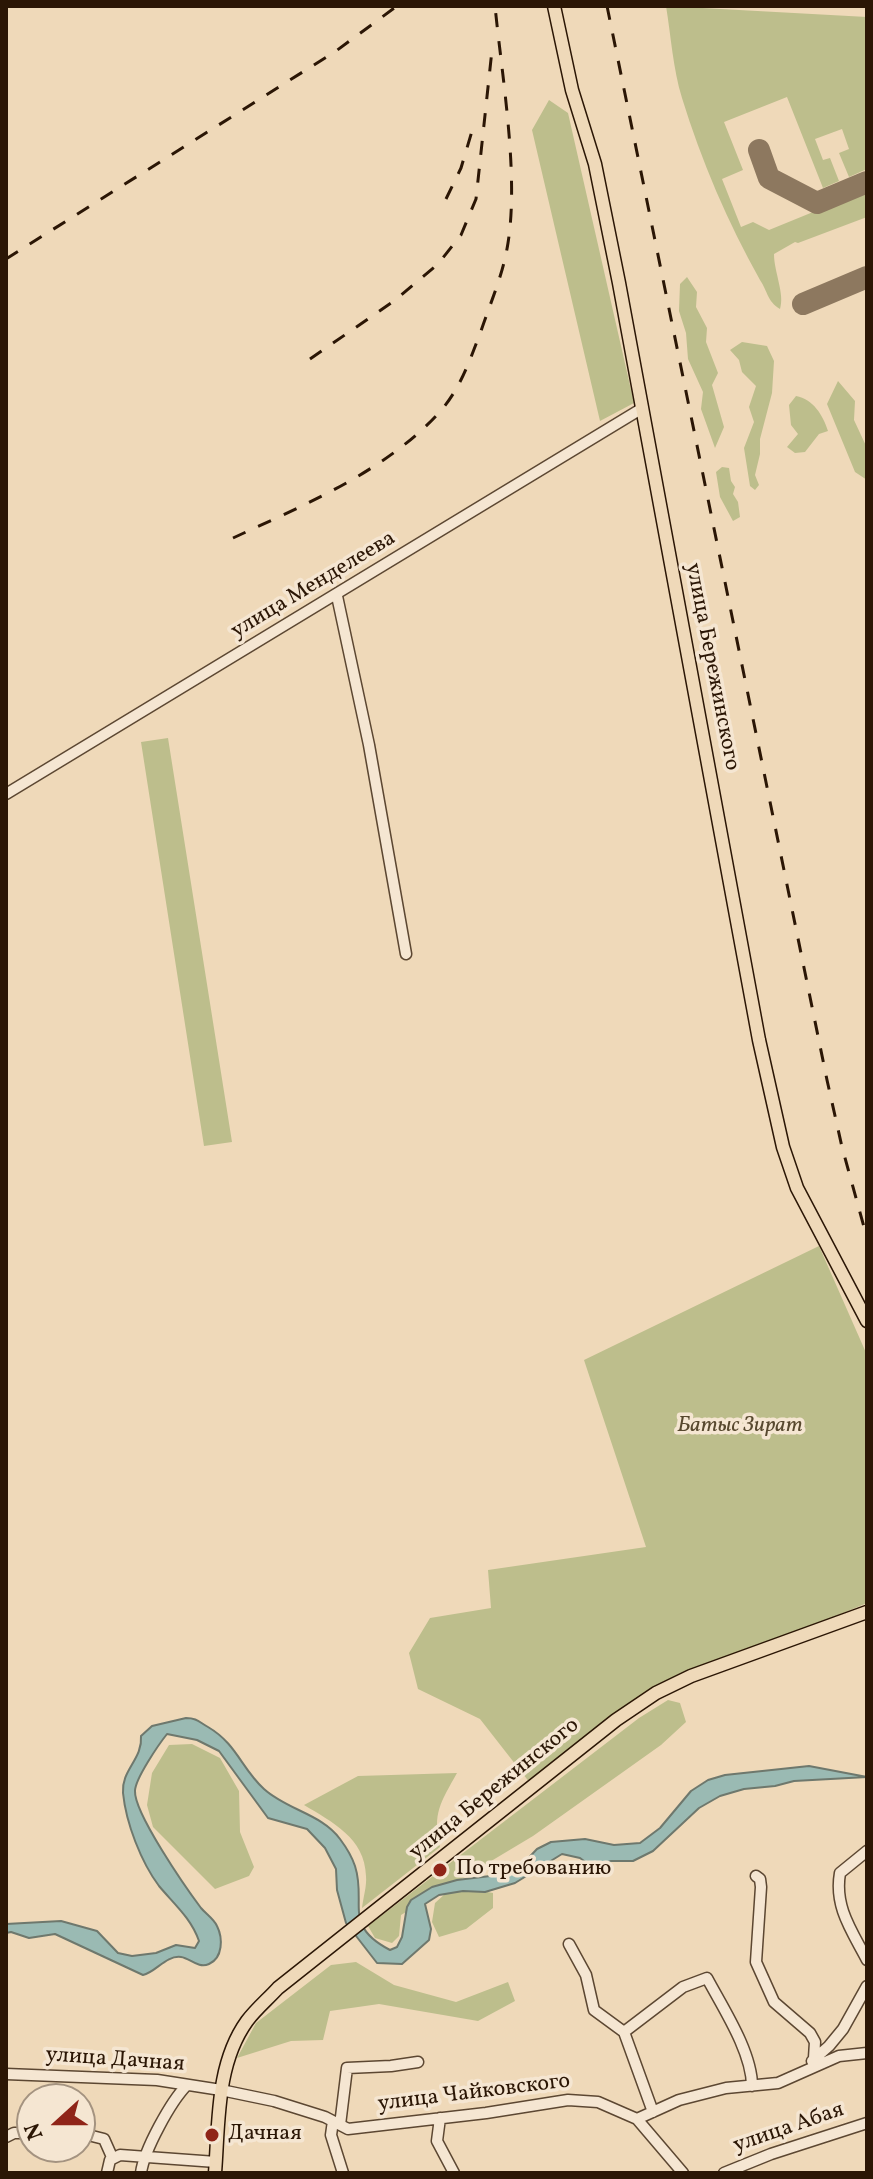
<!DOCTYPE html>
<meta charset="utf-8">
<style>
body{margin:0}
#map{position:relative;width:873px;height:2179px;overflow:hidden;background:#efd9b9;font-family:Vollkorn,serif}
canvas{display:block}
.frame{position:absolute;inset:0;border:8px solid #2b1605;pointer-events:none}
.north{position:absolute;left:16px;top:2083px;width:80px;height:80px;box-sizing:border-box;background:#f5e6d2;border:2px solid #a49380;border-radius:50%;rotate:249deg;font-size:22px;font-weight:700;line-height:32px;text-align:center;color:#2b1605}
.north::after{content:'';display:block;margin:auto;width:28px;height:36px;background:#8f2418;clip-path:polygon(50% 0,100% 100%,50% 72%,0 100%)}
</style>
<div id="map">
<canvas width="873" height="2179"></canvas>
<div class="frame"></div>
<div class="north">N</div>
</div>
<script>
const c = document.querySelector('canvas').getContext('2d');
c.lineJoin = 'round';
function fillPath(path, color) {
  c.fillStyle = color;
  c.fill(path, 'evenodd');
}
function stroke(path, color, width, dash) {
  c.strokeStyle = color;
  c.lineWidth = width;
  c.lineCap = dash ? 'butt' : 'round';
  c.setLineDash(dash || []);
  c.stroke(path);
}
function drawText(font, color, halo, rows, align = 'center') {
  c.font = font + ' Vollkorn,serif';
  c.lineWidth = 7;
  c.setLineDash([]);
  c.textBaseline = 'middle';
  c.strokeStyle = halo;
  c.fillStyle = color;
  for (const [text, x, y, turn = 0] of rows) {
    c.save();
    c.translate(x, y);
    c.rotate((+turn || 0) * Math.PI / 180);
    c.textAlign = isNaN(turn) ? turn : align;
    if (halo) c.strokeText(text, 0, 0);
    c.fillText(text, 0, 0);
    c.restore();
  }
}
const green = new Path2D(`
 M666 6 867 17V169L849 177 839 153 849 149 842 129 815 139 823 160 830 158 839 181 823 188 787 97 724 122 743 170 722 179 741 227 753 222 769 230 867 190V217L798 243 795 242 774 254C774 272 785 294 780 309 767 301 768 292 760 280 728 223 701 160 682 98 673 69 671 36 666 6Z
 M549 100 568 113 634 403 600 421 532 130Z
 M687 277 697 292 696 307 707 328 706 342 718 373 712 385 724 427 715 448 701 409 703 392 688 359 686 333 679 311 680 284Z
 M742 342 767 346 774 361 772 393 760 439V454L755 475 759 485 755 490 750 486 744 448 754 422 749 407 756 386 742 372 739 360 730 350Z
 M838 381 855 401 854 420 867 448V480L855 472 827 404Z
 M796 396C813 399 823 415 828 431L819 434 805 452 795 453 787 447 798 434 791 425 789 405Z
 M722 467 729 468 731 481 735 487 733 494 738 502 740 517 733 521 720 497 716 472Z
 M168 738 232 1142 204 1146 141 742Z
 M819 1246 867 1355V1603L638 1699 530 1783 480 1719 418 1689 409 1653 430 1618 491 1608 488 1570 646 1547 584 1360Z
 M668 1700 680 1703 686 1722 661 1745 533 1836 401 1915 399 1936 392 1943 375 1938 368 1926 639 1718Z
 M192 1744 220 1758 239 1791 240 1832 254 1867 249 1876 215 1889 153 1827 147 1805 152 1773 169 1745Z
 M457 1773C441 1802 432 1813 440 1847L362 1908C363 1898 367 1886 366 1876 365 1838 332 1822 304 1805L358 1776Z
 M472 1889 493 1893V1908L466 1929 439 1937 432 1922 435 1903 446 1893Z
 M356 1962 394 1985 456 2002 508 1982 515 2001 478 2021 379 2004 330 2011 323 2040 291 2041 237 2058 256 2023 331 1965Z`);
const water = new Path2D(`
 M186 1718C197 1718 199 1722 208 1727 237 1744 241 1768 264 1789 287 1810 322 1814 340 1839 346 1847 352 1857 355 1866 367 1903 342 1925 390 1950L397 1947 402 1937 407 1907 411 1900 432 1887 457 1880 507 1874 517 1870 537 1849 551 1842 585 1839 614 1845 640 1843 660 1828 691 1791 708 1780 725 1775 809 1766 867 1777 794 1781 775 1786 744 1789 720 1796 699 1808 653 1851 633 1861H611L597 1866 588 1864 580 1858 562 1854 515 1883 485 1892 463 1891 439 1895 425 1904 431 1929 429 1940 402 1964 377 1963 346 1923 337 1890 336 1869 325 1848 307 1829 268 1818 219 1751 197 1740 167 1734C159 1744 135 1779 135 1791 134 1813 186 1888 201 1908 206 1914 214 1919 217 1926 223 1938 223 1958 209 1964 198 1969 190 1958 181 1957 166 1955 156 1972 143 1975L55 1934 29 1938 11 1932 6 1933V1924L61 1921 97 1931 118 1953 132 1956 156 1953 176 1945 195 1948 199 1941C191 1918 174 1904 159 1886 141 1862 126 1823 123 1793 121 1770 143 1759 141 1736L152 1726Z`);
const taxiway = new Path2D(`
 M759 150 769 178 817 203 867 182
 M803 304 867 277`);
const minor = new Path2D(`
 M337 596 369 745 406 954
 M6 794 641 409
 M867 1851 840 1873C834 1907 852 1931 867 1960
 M756 1876 760 1879 761 1887 756 1962 774 2002 810 2033 815 2042 814 2058
 M569 1944 586 1975 594 2010 624 2032 653 2112
 M624 2032 683 1987 707 1978C723 2008 752 2052 752 2086
 M812 2061 829 2046 843 2029 867 1986
 M6 2074 157 2080 221 2090 274 2101 325 2117 348 2129 486 2113 568 2100 598 2102 637 2119 683 2173
 M440 2118 437 2141 454 2173
 M637 2119 679 2100 726 2088 778 2083 839 2056 867 2053
 M333 2121 331 2135 343 2173
 M340 2125 347 2068 391 2066 418 2062
 M80 2133 104 2139 112 2157
 M6 2137 14 2133H32
 M107 2173 110 2160 120 2155 216 2162
 M141 2173C144 2150 171 2101 187 2085
 M724 2173 771 2154 867 2123`);
const major = new Path2D(`
 M554 6 572 90 595 164 619 283 759 1040 783 1147 797 1188 867 1321
 M215 2173C219 2122 216 2064 247 2021 256 2009 268 1999 278 1988L616 1720 656 1693 691 1676 867 1612`);
const rail = new Path2D(`
 M607 6 827 1080 842 1147 867 1238
 M446 199 461 168 475 121
 M6 259 336 51 397 6
 M310 359 394 301 438 264 461 235 476 199 492 50
 M233 538C302 506 382 473 436 416 460 391 469 362 481 331 491 301 503 275 508 243 519 174 502 77 495 6`);
const markers = [
 [440,1870,8,"#8f2418"],
 [212,2135,8,"#8f2418"]
];
const streetNames = [
 ["улица Менделеева",314,586,-31],
 ["улица Бережинского",711,667,79],
 ["улица Бережинского",495,1790,-39],
 ["улица Дачная",115,2061,4],
 ["улица Чайковского",474,2094,-7],
 ["улица Абая",789,2129,-19]
];
const parkNames = [
 ["Батыс Зират",740,1427]
];
const poiNames = [
 ["По требованию",456,1870],
 ["Дачная",228,2135]
];
fillPath(green, '#bdbe8c');
fillPath(water, '#9abab3');
stroke(water, '#6e786d', 2);
stroke(taxiway, '#8d785f', 22);
stroke(minor, '#5c4732', 13);
stroke(major, '#2b1605', 15);
stroke(minor, '#f5e6d2', 10);
stroke(major, '#efd9b9', 12);
stroke(rail, '#2b1605', 3, [14, 14]);
for (const [x, y, r, color] of markers) {
  const dot = new Path2D();
  dot.arc(x, y, r, 0, 2 * Math.PI);
  c.fillStyle = color;
  c.fill(dot);
  stroke(dot, '#f5e6d2', 3);
}
drawText('22px', '#2b1605', '#f5e6d2', streetNames);
drawText('italic 22px', '#57482e', '#f5e6d2', parkNames);
drawText('22px', '#2b1605', '#f5e6d2', poiNames, 'left');
</script>
